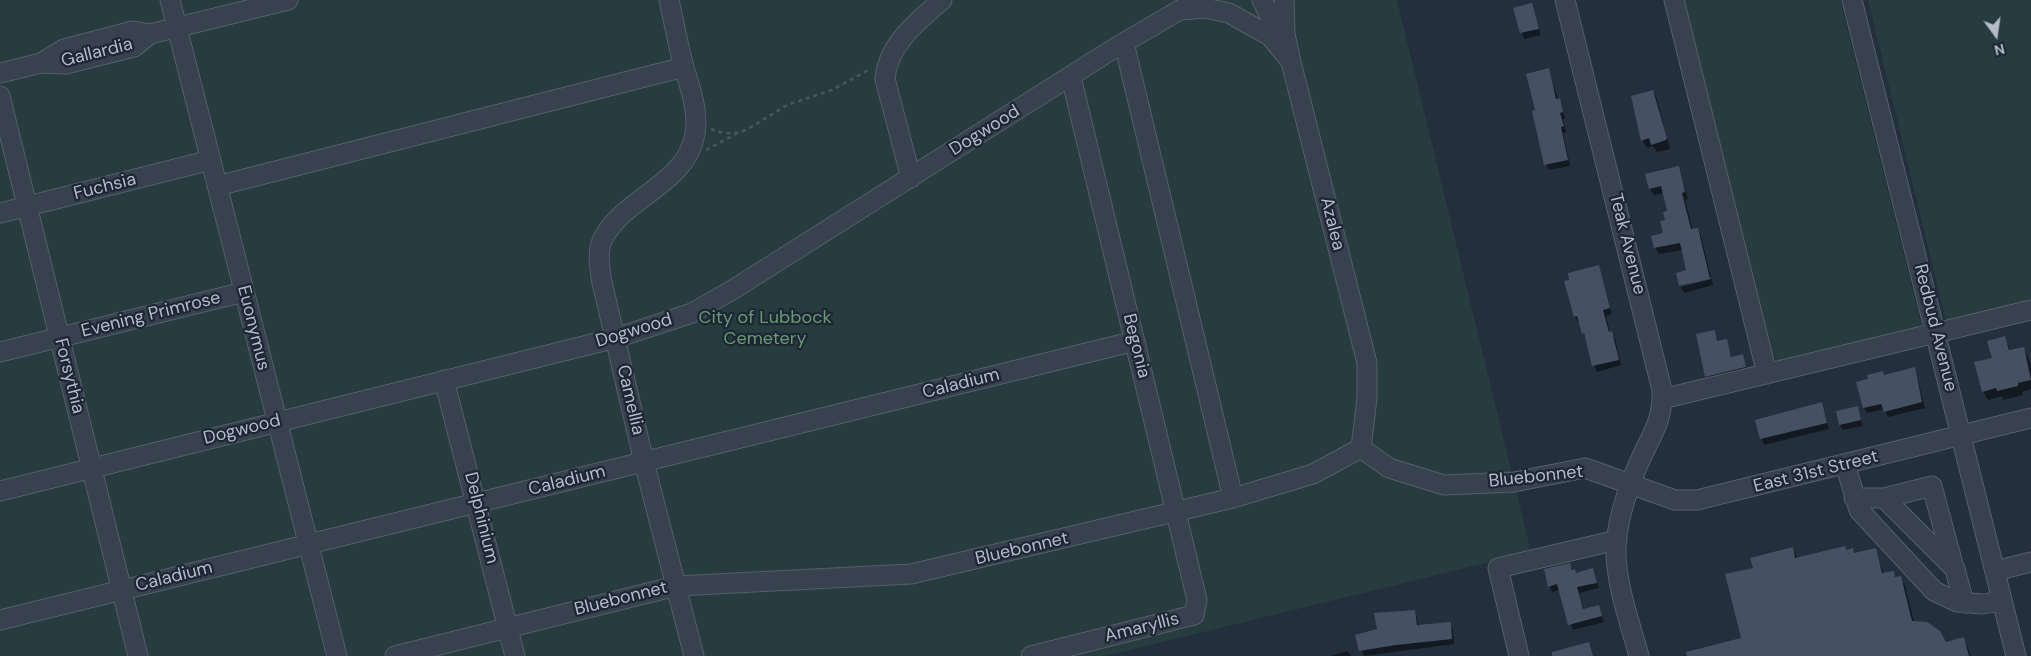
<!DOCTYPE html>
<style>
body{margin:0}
#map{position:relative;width:2031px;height:656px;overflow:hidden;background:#242f3e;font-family:"DM Sans",sans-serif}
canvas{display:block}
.north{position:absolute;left:1971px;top:10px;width:50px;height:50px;-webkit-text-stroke:4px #1d2633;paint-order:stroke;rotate:166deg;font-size:14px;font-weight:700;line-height:20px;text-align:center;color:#b4bcc9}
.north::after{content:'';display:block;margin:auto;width:18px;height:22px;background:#b4bcc9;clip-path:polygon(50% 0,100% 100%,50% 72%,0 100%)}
</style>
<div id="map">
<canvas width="2031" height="656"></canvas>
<div class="north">N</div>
</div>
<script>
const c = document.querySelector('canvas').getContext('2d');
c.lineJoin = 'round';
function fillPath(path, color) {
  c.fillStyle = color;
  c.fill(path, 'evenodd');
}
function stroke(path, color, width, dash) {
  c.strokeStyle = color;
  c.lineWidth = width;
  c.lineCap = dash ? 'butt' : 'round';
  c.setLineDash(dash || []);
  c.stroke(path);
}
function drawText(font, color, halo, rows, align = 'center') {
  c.font = font + ' "DM Sans",sans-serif';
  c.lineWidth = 4.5;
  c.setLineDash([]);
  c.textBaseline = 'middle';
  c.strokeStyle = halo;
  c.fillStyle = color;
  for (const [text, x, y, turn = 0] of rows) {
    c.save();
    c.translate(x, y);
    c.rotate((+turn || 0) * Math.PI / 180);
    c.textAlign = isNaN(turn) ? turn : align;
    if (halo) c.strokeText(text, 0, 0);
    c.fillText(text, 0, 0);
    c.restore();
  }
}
const green = new Path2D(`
 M0 0H1397L1531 552 1105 656H0Z
 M1681 0H1840L1923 331 1778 362 1769 351Z
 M1868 0H2031V306L1953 324 1946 321Z`);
const shadow = new Path2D(`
 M1531 4 1541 35 1524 39 1515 9Z
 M1548 70 1565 118 1563 119 1566 132 1563 133 1570 166 1548 170 1533 112 1536 111Z
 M1653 91 1657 99 1670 149 1657 152 1653 146 1647 148 1642 140Z
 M1678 167 1688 199 1685 200 1693 230 1698 229 1701 236 1711 277 1680 286 1677 274 1688 271 1683 250 1659 254 1655 247 1664 233 1669 212 1664 193 1654 195 1650 189Z
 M1599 267 1612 314 1606 316 1610 333 1615 338 1621 365 1597 372 1580 322H1578L1575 317 1566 282Z
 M1712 279 1713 285 1684 293 1681 287Z
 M1714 331 1718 342 1726 340 1732 358 1743 356 1748 372 1709 382 1706 377Z
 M2004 337 2011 351 2023 348 2028 357 2031 367V389L2022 392 2023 395 2003 400 2002 396 1988 400 1983 391 1993 359Z
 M1915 369 1925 408 1888 417 1884 409 1867 413 1864 408 1870 380 1883 372 1885 376Z
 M1821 403 1829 429 1764 445 1756 421Z
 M1857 408 1863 426 1843 430 1840 425Z
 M1792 548 1798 559 1853 550 1855 554 1875 550 1884 574 1893 572 1896 578 1900 577 1905 586 1914 622 1946 643 1964 638 1971 656H1708L1742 639 1755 568Z
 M1569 564 1576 574 1592 570 1599 588 1579 593 1584 610 1598 606 1604 622 1573 630 1560 590 1552 592 1549 586Z
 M1415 611 1419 626 1450 624 1453 629 1454 644 1364 656 1357 636 1378 630Z
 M1348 651 1351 656H1330Z`);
const building = new Path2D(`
 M1532 3 1539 29 1520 33 1513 8Z
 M1549 68 1556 99 1560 98 1563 112 1560 113 1564 126 1561 127 1568 160 1544 165 1532 111 1535 110 1526 74Z
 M1653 90 1667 138 1666 140 1651 145 1649 138 1641 141 1631 96Z
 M1679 166 1685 192 1682 193 1691 229 1698 228 1710 279 1679 286 1676 273 1686 270 1680 243 1654 248 1651 236 1663 233 1660 221 1665 220 1663 212 1667 211 1661 186 1649 189 1645 174Z
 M1599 265 1610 308 1603 310 1609 332 1612 331 1619 360 1592 366 1584 333 1582 334 1577 316 1574 317 1564 281 1569 280 1568 273Z
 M1715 330 1717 341 1727 339 1731 357 1743 354 1746 367 1705 377 1696 334Z
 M2005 336 2009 350 2024 347 2031 380 2018 383V386L1997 391 1996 388 1982 392 1974 362 1992 358 1987 341Z
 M1915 367 1922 402 1884 412 1881 404 1863 408 1856 382 1868 379 1867 375 1883 371 1884 375Z
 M1822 402 1827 423 1760 439 1755 420Z
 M1858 406 1861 420 1839 425 1836 411Z
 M1845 546 1846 550 1853 548 1854 553 1876 548 1882 573 1894 571 1895 577 1901 576 1912 621 1927 622 1940 631 1946 642 1964 637 1969 656H1687L1686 652 1741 638 1725 574 1753 568 1750 558 1793 547 1795 558Z
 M1570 563 1572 570 1575 569 1576 573 1593 568 1597 583 1577 587 1583 609 1599 605 1602 616 1568 625 1557 584 1548 587 1544 569Z
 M1415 610 1417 625 1451 622 1452 639 1396 645 1359 651 1355 635 1377 629 1374 613Z
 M1589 642 1593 656H1552V652Z`);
const path = new Path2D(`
 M711 129 723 133H738L748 129 787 105 832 90 870 69
 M706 150 736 134`);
const minor = new Path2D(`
 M170 0 337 656
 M669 0C674 22 678 45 684 67 690 88 699 111 695 134 686 186 622 197 602 241 597 252 600 267 601 278L644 462 694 656
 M1262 0 1282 42
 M1284 0 1285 34 1291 62 1367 363V398L1361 448
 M1565 0 1662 390C1663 424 1650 436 1638 465 1627 491 1616 523 1616 551 1616 585 1630 623 1639 656
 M1674 0 1767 374
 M1852 0 2016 656
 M1181 10 1205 8 1229 13 1270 36 1289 59
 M1124 43 1233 498
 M41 63 64 49 133 31 150 34
 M0 73 41 63 66 64 134 47 150 34 288 0
 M0 96 138 656
 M911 178 885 79C888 44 917 22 942 0
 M217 186 684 67
 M0 213 211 160
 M0 352 244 292
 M444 380 515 656
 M1662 399 2031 310
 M1845 464 1859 510 1934 591 1957 602 1983 604 2002 601
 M0 491 616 338 692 313 734 289 1113 49 1197 0
 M1854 498H1884L1955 569 1964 603
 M1884 498 1932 486 1954 568
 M1995 571 2031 562
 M0 620 1135 341
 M395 656 676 586 911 574 1233 498 1313 474 1361 448 1389 468 1444 485 1514 482 1585 468 1675 500H1697L2031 418
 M1031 656 1194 615 1197 600 1071 77
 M1519 656 1498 568 1617 540`);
const streetNames = [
 ["Gallardia",97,53,-14],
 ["Dogwood",985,131,-32],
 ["Fuchsia",105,187,-14],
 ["Azalea",1332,224,76],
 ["Teak Avenue",1627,244,76],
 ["Evening Primrose",151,315,-14],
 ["Euonymus",253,328,76],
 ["Redbud Avenue",1935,328,76],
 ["Dogwood",634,331,-17],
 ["Begonia",1136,346,76],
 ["Forsythia",69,376,76],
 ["Caladium",961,384,-14],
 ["Camellia",630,400,77],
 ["Dogwood",242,430,-14],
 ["East 31st Street",1816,472,-14],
 ["Bluebonnet",1536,477,-6],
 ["Caladium",567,481,-14],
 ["Delphinium",481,518,76],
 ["Bluebonnet",1022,549,-13],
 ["Caladium",174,577,-14],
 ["Bluebonnet",621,599,-14],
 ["Amaryllis",1142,628,-14]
];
const parkNames = [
 ["City of Lubbock",765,318],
 ["Cemetery",765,339]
];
fillPath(green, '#263c3f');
fillPath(shadow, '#0007');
fillPath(building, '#455162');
stroke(minor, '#565f6c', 21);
stroke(path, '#44595c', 2.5, [4, 4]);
stroke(minor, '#38414e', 19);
drawText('18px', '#b4bcc9', '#1d2633', streetNames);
drawText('18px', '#6b9a76', '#1d2633', parkNames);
</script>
